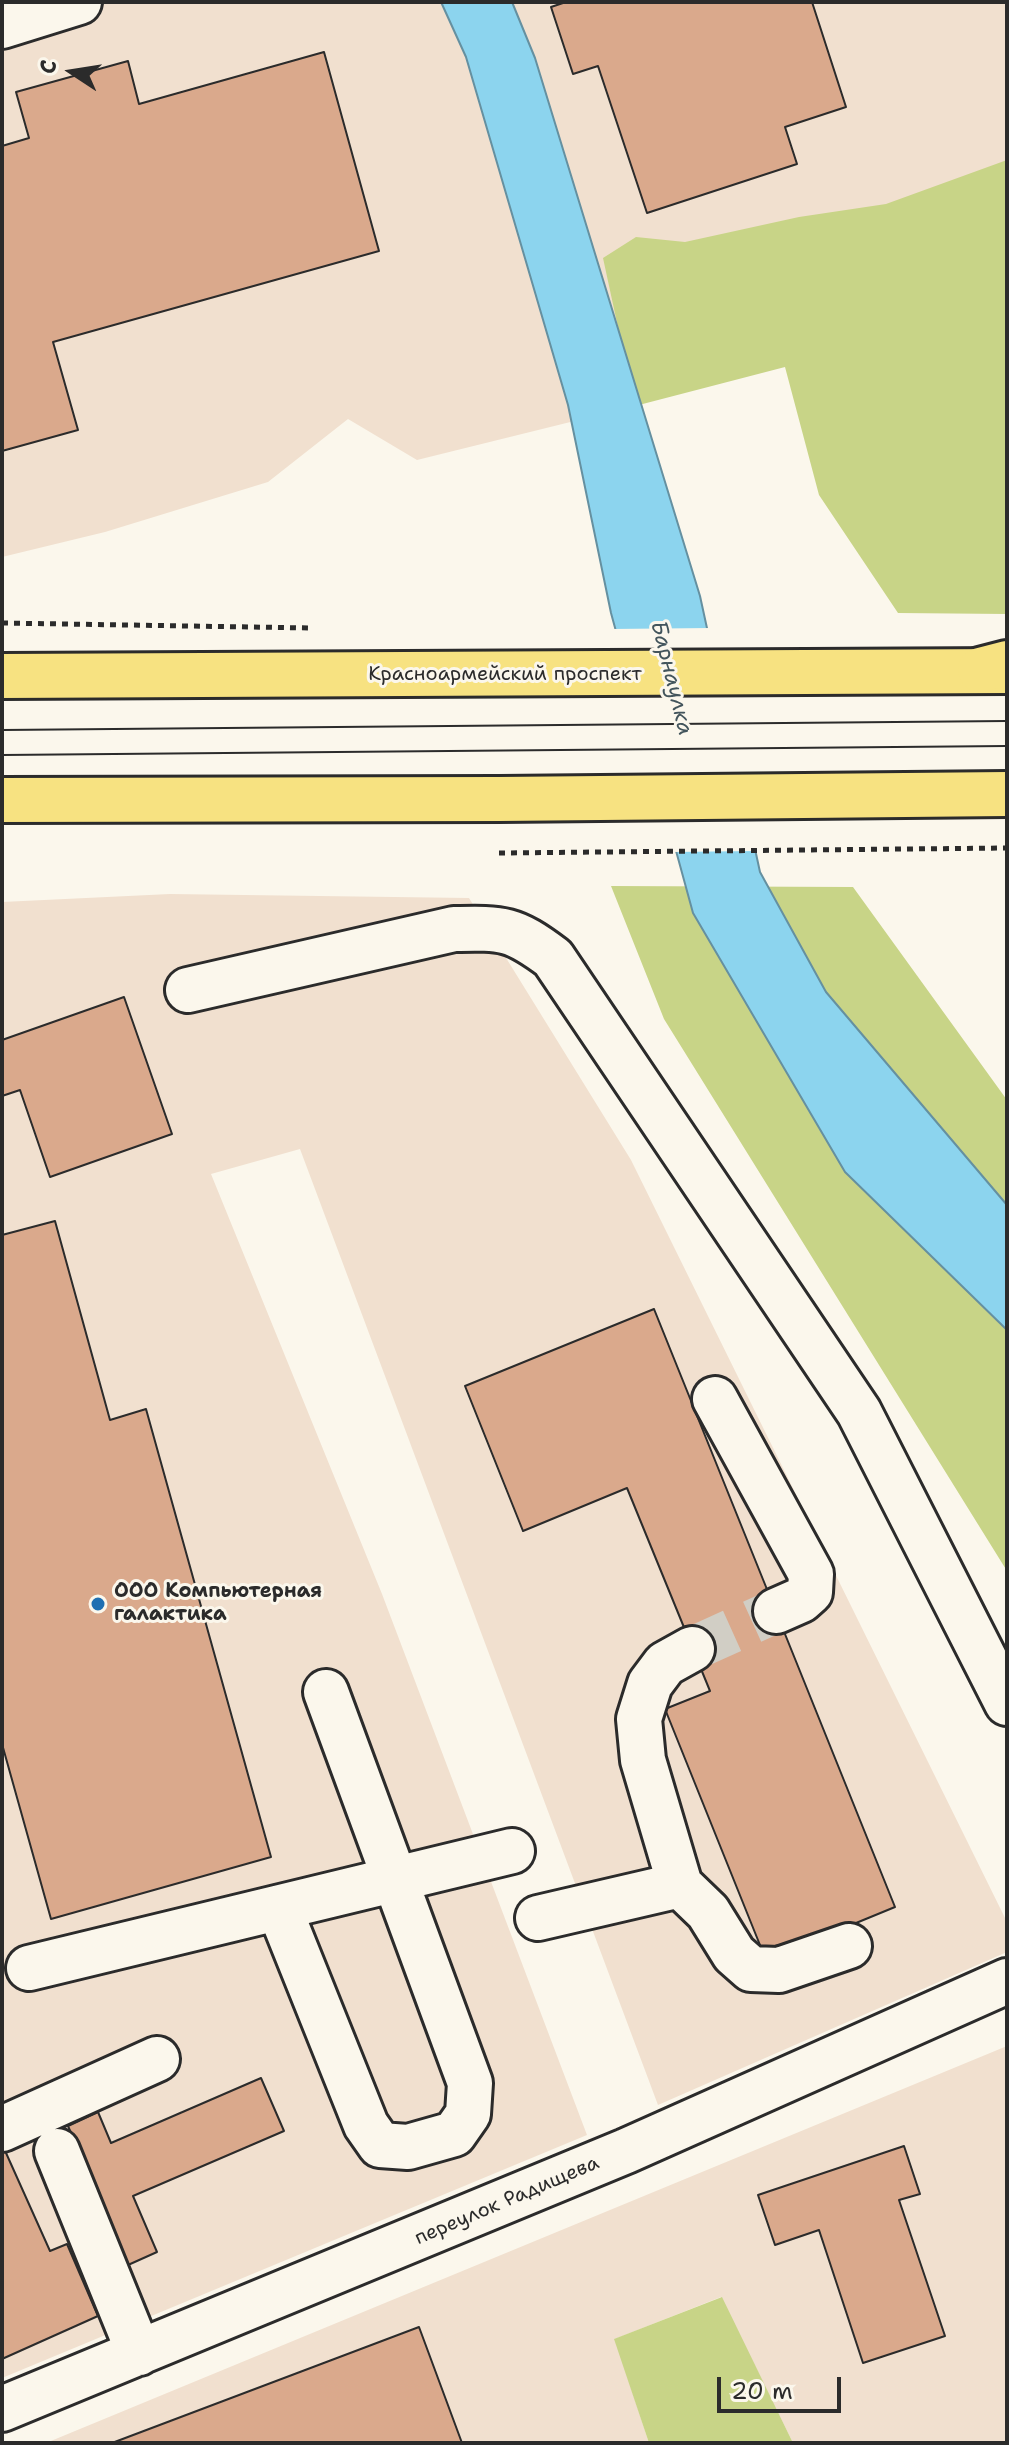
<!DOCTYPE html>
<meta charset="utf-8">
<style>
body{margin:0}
#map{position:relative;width:1009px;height:2445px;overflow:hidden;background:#fbf7ec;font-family:"Shantell Sans",sans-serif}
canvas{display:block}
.frame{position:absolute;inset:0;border:4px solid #2b2b2b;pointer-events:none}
.north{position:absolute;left:32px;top:32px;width:80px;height:80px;-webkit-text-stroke:6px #fbf7ec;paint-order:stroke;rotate:282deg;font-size:22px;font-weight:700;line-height:32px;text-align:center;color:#2b2b2b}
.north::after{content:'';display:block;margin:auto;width:28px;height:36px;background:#2b2b2b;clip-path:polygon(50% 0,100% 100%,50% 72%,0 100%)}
.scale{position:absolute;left:717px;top:2377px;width:124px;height:36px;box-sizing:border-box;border:4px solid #2b2b2b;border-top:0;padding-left:10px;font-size:24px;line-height:28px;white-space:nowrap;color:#2b2b2b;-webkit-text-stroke:6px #fbf7ec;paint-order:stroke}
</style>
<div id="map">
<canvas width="1009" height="2445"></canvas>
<div class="frame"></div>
<div class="north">С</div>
<div class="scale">20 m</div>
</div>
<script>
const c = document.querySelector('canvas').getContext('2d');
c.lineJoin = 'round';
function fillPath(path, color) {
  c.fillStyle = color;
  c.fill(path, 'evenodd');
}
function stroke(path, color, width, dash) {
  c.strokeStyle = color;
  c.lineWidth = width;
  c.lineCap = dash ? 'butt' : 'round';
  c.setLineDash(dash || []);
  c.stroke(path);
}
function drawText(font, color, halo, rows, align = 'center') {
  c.font = font + ' "Shantell Sans",sans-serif';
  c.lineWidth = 6;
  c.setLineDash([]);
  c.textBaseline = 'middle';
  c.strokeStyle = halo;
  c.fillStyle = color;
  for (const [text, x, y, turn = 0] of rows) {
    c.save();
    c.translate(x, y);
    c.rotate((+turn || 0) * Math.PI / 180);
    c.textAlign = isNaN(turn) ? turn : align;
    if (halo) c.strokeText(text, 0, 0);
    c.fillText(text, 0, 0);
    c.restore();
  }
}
const built = new Path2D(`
 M2 2H1007V265L635 406 417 460 348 419 268 482 105 532 2 557Z
 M170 894 469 898 631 1160 1007 1922V1952L658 2105 300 1149 211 1174 382 1594 587 2135 2 2378V902Z
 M1007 2046V2443H793L721 2297 615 2339 649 2443H46Z`);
const green = new Path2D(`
 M1007 160V614L898 613 819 495 785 367 635 406 603 258 636 237 685 242 799 217 886 204Z
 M611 886 853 887 1007 1100V1571L664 1019Z
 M722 2297 793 2443H649L614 2339Z`);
const water = new Path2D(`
 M441 2H512L535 58 700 596 760 872 826 992 1007 1205V1330L845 1172 693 913 611 613 568 405 466 57Z`);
const pier = new Path2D(`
 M711 628 759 851 672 852 611 629Z`);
const building = new Path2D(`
 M566 2H812L846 107 785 127 797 164 647 213 598 66 573 74 551 7Z
 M324 52 379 251 53 342 78 430 2 451V146L29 138 16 92 128 61 139 104Z
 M124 997 172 1134 50 1177 20 1090 2 1096V1040Z
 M55 1221 110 1420 146 1409 271 1857 51 1919 2 1744V1235Z
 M654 1309 895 1907 766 1960 665 1709 710 1691 627 1488 523 1531 465 1386Z
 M261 2078 284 2131 133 2196 157 2252 128 2265 68 2126 98 2112 111 2143Z
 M2 2144 50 2251 67 2244 98 2316 2 2359Z
 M904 2146 920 2194 899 2200 945 2336 863 2363 819 2230 775 2245 758 2195Z
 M419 2327 462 2443H112Z`);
const minorTunnel = new Path2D(`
 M692 1649 776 1611`);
const path = new Path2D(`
 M2 623 313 628
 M499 853 1007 848`);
const minor = new Path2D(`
 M2 26 79 2
 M188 990 454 929C504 928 513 928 553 958L859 1412 1007 1703
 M715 1399 811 1574 810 1592 801 1600 776 1611
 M680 1885 643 1760 639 1719 650 1684 665 1664 692 1649
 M279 1908 366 2125 380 2145 408 2147 454 2134 468 2114 470 2083 326 1692
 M538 1918 680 1885 708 1912 734 1954 751 1969 779 1970 849 1946
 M29 1968 512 1851
 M2 2129 157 2059
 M57 2151 139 2353
 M2 2409 626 2151 1007 1981`);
const major = new Path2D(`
 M2 676 1007 671
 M2 800 499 799 1007 794`);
const highway = new Path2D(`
 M980 670 1007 663`);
const tram = new Path2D(`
 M2 730 1007 721
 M2 755 1007 746`);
const markers = [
 [98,1604,8,"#1f6fb2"]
];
const streetNames = [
 ["Красноармейский проспект",505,675],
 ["переулок Радищева",507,2201,-23]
];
const poiNames = [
 ["ООО Компьютерная",114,1592],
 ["галактика",114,1615]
];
const waterNames = [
 ["Барнаулка",671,678,76]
];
fillPath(built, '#f1e0cf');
fillPath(green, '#c8d487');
fillPath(water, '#8cd4ee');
stroke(water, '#6590a0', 2);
fillPath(pier, '#fbf7ec');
fillPath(building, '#daa98c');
stroke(building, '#2b2b2b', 2);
stroke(minorTunnel, '#d1cec5', 44, [44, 22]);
stroke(minor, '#2b2b2b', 50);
stroke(major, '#2b2b2b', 50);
stroke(highway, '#2b2b2b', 50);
stroke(path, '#2b2b2b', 5, [6, 6]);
stroke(minor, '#fbf7ec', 44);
stroke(major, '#f7e281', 44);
stroke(highway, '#f7e281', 44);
stroke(tram, '#2b2b2b', 2);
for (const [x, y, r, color] of markers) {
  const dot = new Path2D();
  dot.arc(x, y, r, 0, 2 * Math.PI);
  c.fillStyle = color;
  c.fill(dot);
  stroke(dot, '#fbf7ec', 3);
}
drawText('20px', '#2b2b2b', '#fbf7ec', streetNames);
drawText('bold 20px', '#2b2b2b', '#fbf7ec', poiNames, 'left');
drawText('italic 22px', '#43555c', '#fbf7ec', waterNames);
</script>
